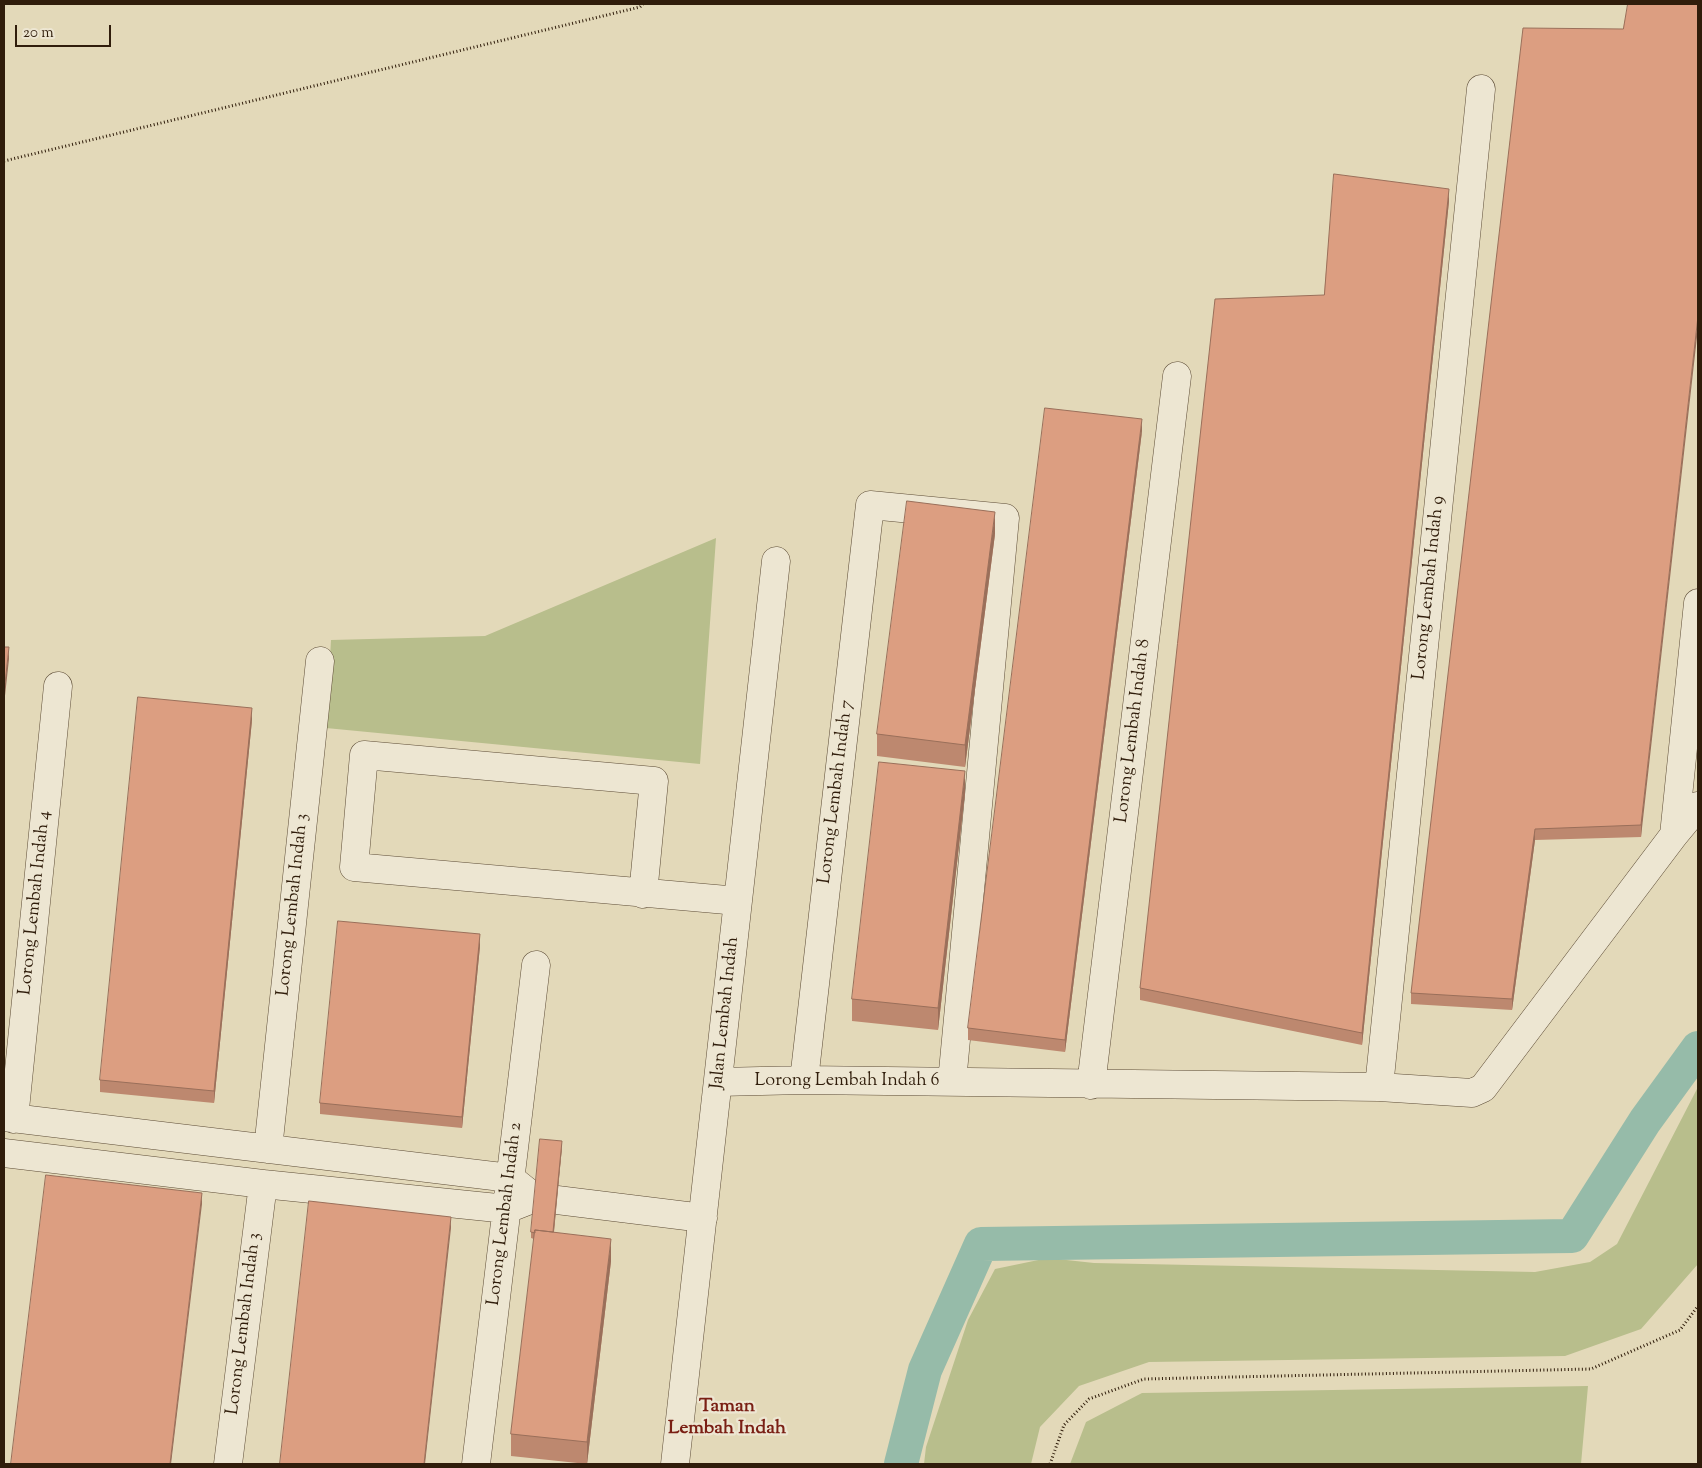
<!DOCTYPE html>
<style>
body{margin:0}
#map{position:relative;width:1702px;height:1468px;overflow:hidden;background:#e3d9b9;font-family:"Sorts Mill Goudy",serif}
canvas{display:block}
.frame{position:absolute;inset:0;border:5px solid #301d0b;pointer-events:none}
.scale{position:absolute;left:15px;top:25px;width:96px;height:22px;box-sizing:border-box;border:2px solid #301d0b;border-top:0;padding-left:6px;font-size:15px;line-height:18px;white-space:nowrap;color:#301d0b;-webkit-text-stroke:4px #ede6d2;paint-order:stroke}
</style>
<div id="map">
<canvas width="1702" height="1468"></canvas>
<div class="frame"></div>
<div class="scale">20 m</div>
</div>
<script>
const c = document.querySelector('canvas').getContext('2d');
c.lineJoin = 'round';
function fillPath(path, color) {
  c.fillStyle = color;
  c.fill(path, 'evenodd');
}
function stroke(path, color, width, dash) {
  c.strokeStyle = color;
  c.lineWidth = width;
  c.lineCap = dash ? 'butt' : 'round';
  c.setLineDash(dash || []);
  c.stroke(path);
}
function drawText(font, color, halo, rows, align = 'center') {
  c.font = font + ' "Sorts Mill Goudy",serif';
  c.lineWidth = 4.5;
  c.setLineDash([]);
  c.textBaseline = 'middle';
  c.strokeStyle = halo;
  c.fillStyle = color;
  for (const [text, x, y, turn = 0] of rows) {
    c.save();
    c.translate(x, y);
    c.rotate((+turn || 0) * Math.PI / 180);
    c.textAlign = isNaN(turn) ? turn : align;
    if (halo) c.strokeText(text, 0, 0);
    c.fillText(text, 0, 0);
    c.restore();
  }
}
const green = new Path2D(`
 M716 538 700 764 326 728 331 640 485 636Z
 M1698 1087V1264L1641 1329 1565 1356 1149 1362 1079 1386 1040 1427 1031 1464H924L926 1447 968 1320 995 1269 1048 1258 1094 1263 1535 1272 1590 1262 1617 1244Z
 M1588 1386 1581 1464H1070L1086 1422 1142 1393Z`);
const canal = new Path2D(`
 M901 1464 925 1370 981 1244 1572 1236 1645 1121 1698 1048`);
const path = new Path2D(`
 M4 161 640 7 643 4
 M1050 1464 1064 1425 1089 1399 1144 1379 1591 1369 1680 1330 1698 1306`);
const minor = new Path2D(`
 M1674 835 1698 603
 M643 894 654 781 364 755 354 867 738 901
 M804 1080 870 505 1005 518 952 1082
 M718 1082 804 1080 1379 1087 1472 1093 1483 1088 1674 835 1698 806
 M1091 1085 1177 376
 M1379 1087 1481 89
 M4 1117 510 1178 535 1198 507 1209 263 1184 4 1153
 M14 1119 58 686
 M268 1149 320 661
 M557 1200 703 1218
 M228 1464 263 1184
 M476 1464 536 965
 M675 1464 776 561`);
const wall = new Path2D(`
 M1698 4 1641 837 1535 840 1512 1010 1411 1004V993L1623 29Z
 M1449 201 1362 1045 1140 1000V988L1324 295Z
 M1142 431 1065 1052 968 1040V1028Z
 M995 534 965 767 877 756V734Z
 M252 720 214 1103 100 1092V1080Z
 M965 793 938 1030 852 1021V999Z
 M480 946 462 1128 320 1114V1103Z
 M562 1147 554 1232 611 1261 587 1464 511 1456V1434L534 1239 531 1238V1232Z`);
const shadedWall = new Path2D(`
 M1449 189V201L1362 1045V1033Z
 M1698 316V328L1641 837V825Z
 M1142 419V431L1065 1052V1040Z
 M995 512V534L965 767V745Z
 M9 647V659L4 705V693Z
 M252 708V720L214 1103V1091Z
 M965 771V793L938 1030V1008Z
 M1535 829V840L1512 1010V999Z
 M480 934V946L462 1128V1117Z
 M562 1141V1147L553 1241V1235Z
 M202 1193V1204L171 1464H170Z
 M451 1217V1228L425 1464H424Z
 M611 1239V1261L587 1464V1442Z`);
const building = new Path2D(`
 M1628 4H1698V316L1641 825 1535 829 1512 999 1411 993 1523 28 1623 29Z
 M1334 174 1449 189 1362 1033 1140 988 1215 299 1324 295Z
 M1045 408 1142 419 1065 1040 968 1028Z
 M907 501 995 512 965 745 877 734Z
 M4 647H9L4 693Z
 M138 697 252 708 214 1091 100 1080Z
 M879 762 965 771 938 1008 852 999Z
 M338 921 480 934 462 1117 320 1103Z
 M540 1139 562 1141 553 1232 535 1230V1233L531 1232Z
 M46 1175 202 1193 170 1464H11Z
 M309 1201 451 1217 424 1464H280Z
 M535 1230 611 1239 587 1442 511 1434Z`);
const streetNames = [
 ["Lorong Lembah Indah 9",1430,588,-84],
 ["Lorong Lembah Indah 8",1134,731,-83],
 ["Lorong Lembah Indah 7",837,792,-83],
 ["Lorong Lembah Indah 4",36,903,-84],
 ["Lorong Lembah Indah 3",294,905,-84],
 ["Jalan Lembah Indah",726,1013,-84],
 ["Lorong Lembah Indah 6",847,1082],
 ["Lorong Lembah Indah 2",506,1214,-83],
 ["Lorong Lembah Indah 3",245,1324,-83]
];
const neighbourhoodNames = [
 ["Taman",727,1408],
 ["Lembah Indah",727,1430]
];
fillPath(green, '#b8be8c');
stroke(canal, '#96bba9', 34);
stroke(minor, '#5d4c36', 29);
stroke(path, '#301d0b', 3, [1, 2.5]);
stroke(minor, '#ede6d2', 28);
fillPath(wall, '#bd886f');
fillPath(shadedWall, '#9a6f5a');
fillPath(building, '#dc9e81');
stroke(building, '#9a6f5a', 1);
drawText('18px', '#301d0b', '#ede6d2', streetNames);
drawText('bold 19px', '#7a1f14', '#ede6d2', neighbourhoodNames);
</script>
